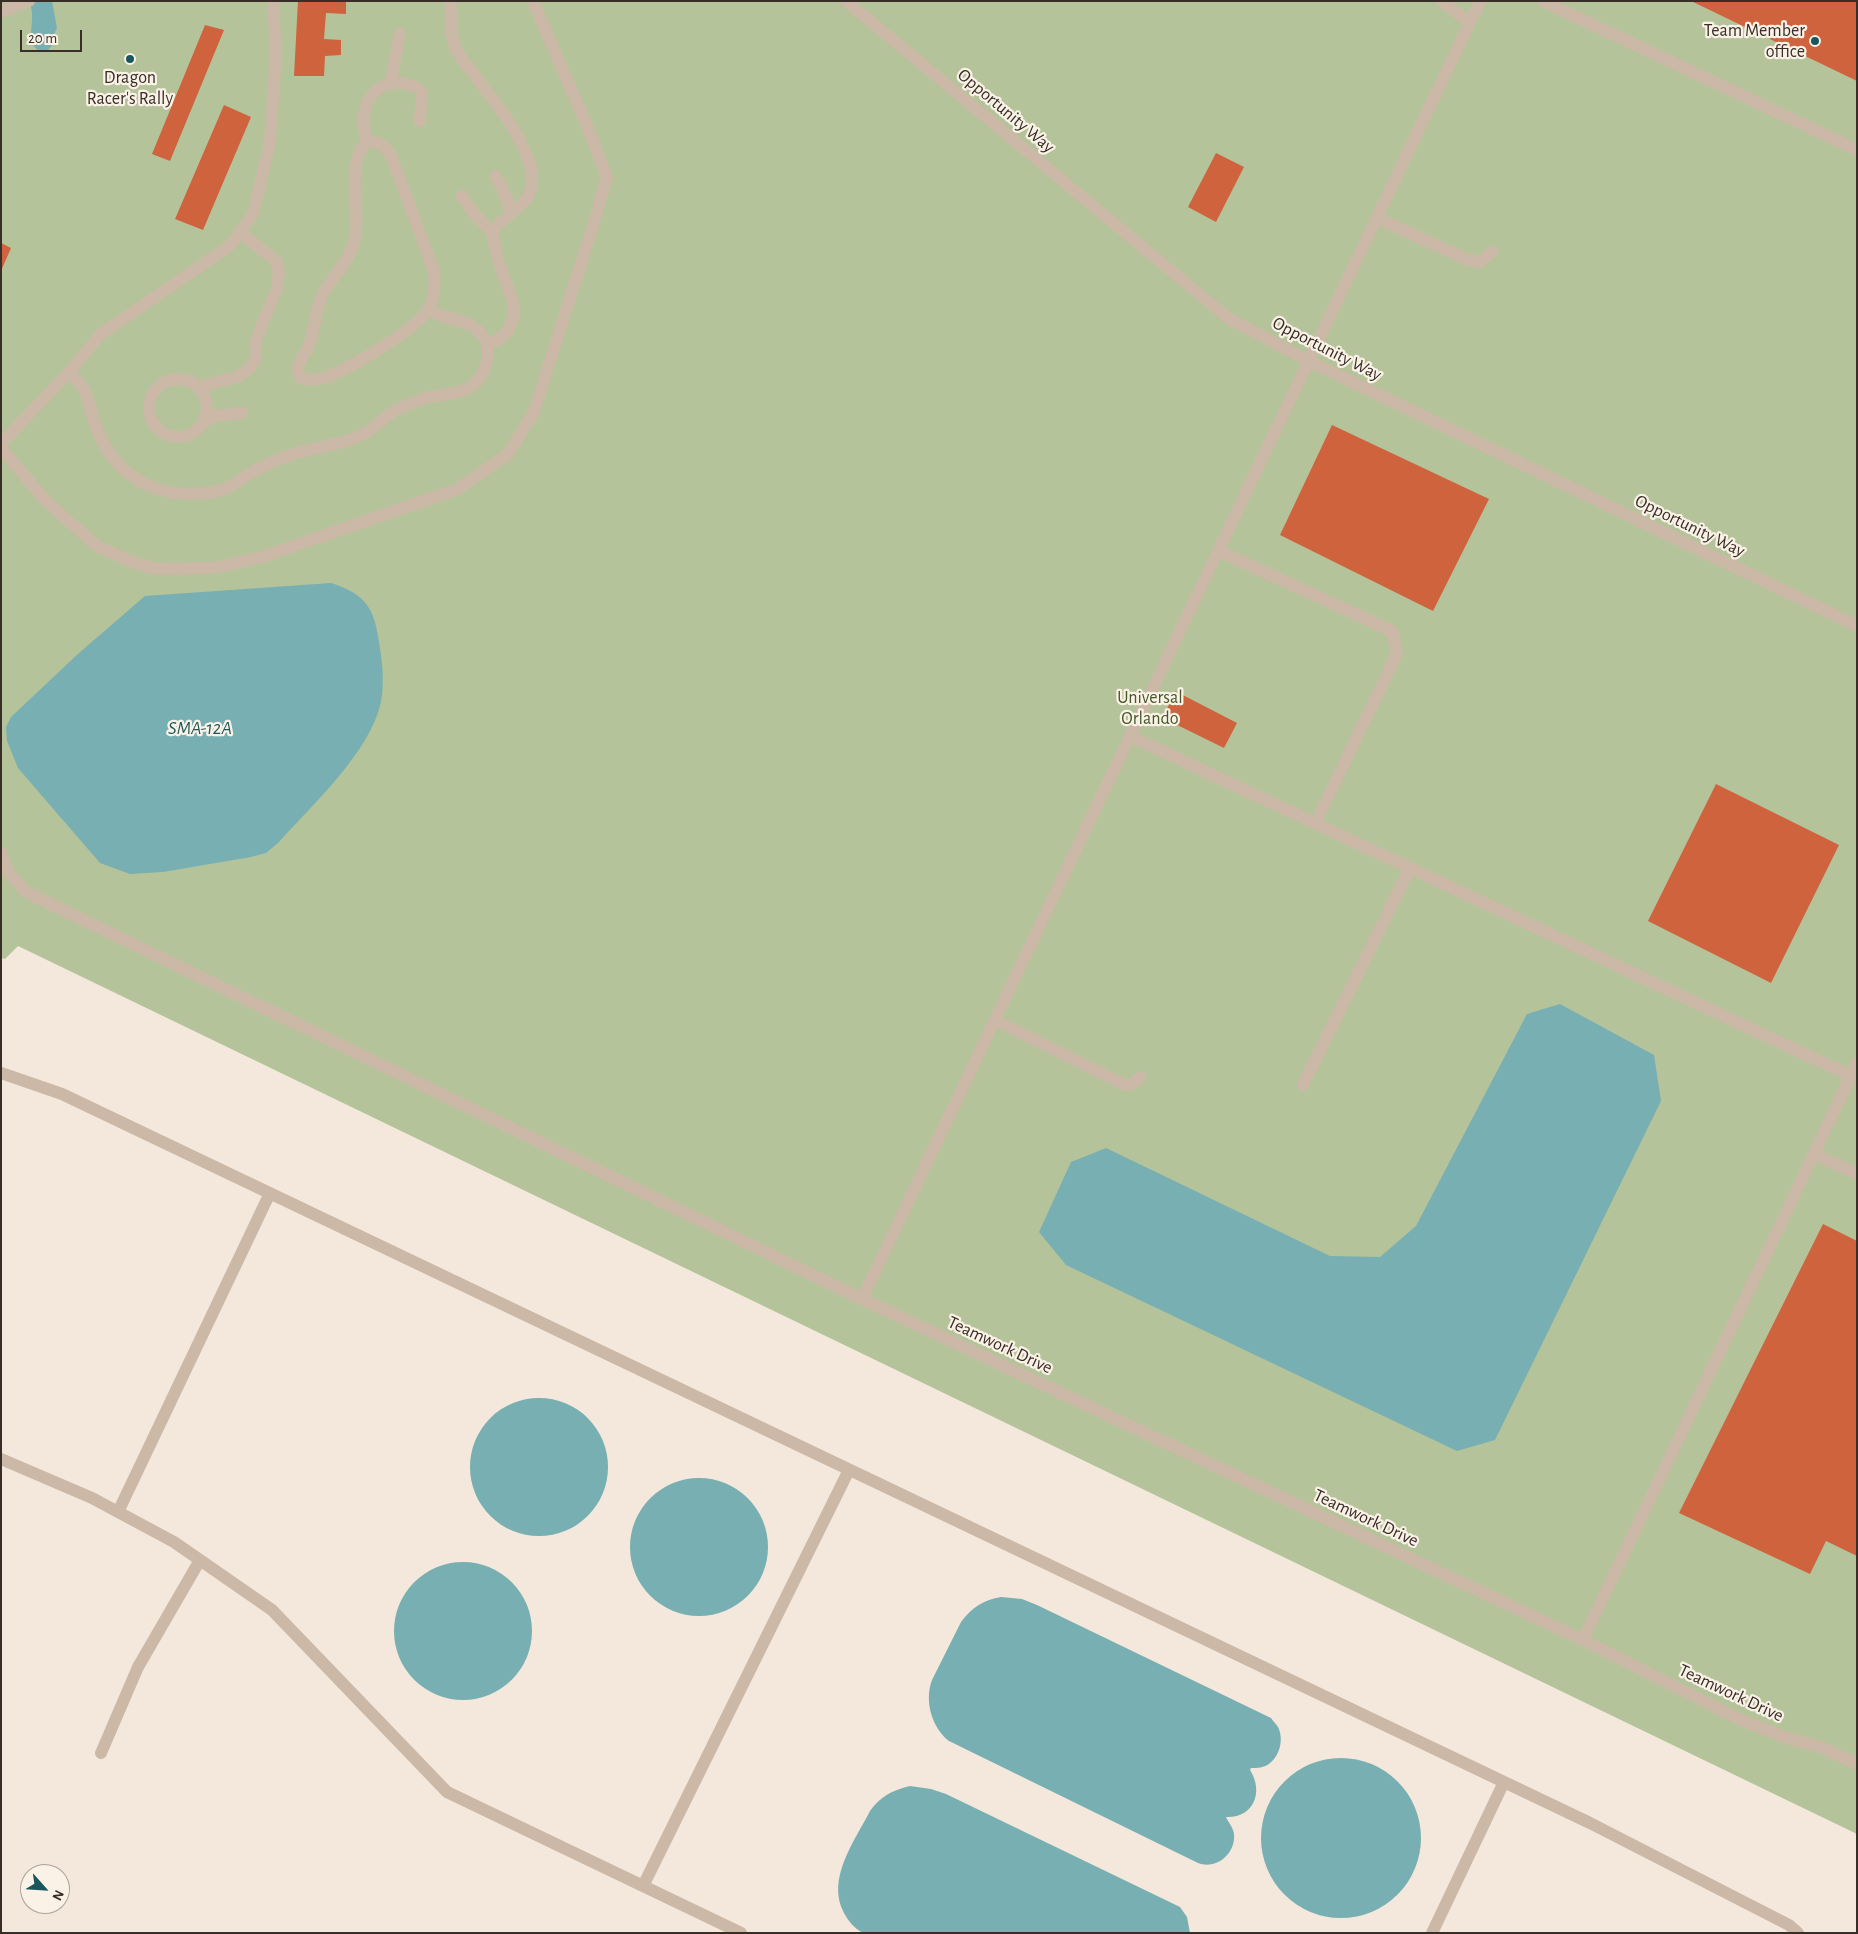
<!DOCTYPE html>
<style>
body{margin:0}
#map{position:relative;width:1858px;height:1934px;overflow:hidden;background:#f3e8db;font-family:"Alegreya Sans",sans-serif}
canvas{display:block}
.frame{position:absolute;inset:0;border:2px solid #382d27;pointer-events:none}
.north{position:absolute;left:20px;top:1864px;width:50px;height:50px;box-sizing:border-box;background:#fbf2e7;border:1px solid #ada39a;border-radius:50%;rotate:116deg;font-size:14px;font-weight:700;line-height:20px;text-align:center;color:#382d27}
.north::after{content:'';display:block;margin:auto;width:18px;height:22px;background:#1a575c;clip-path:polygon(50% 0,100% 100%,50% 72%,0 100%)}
.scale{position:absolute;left:20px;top:30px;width:62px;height:22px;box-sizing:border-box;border:2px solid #382d27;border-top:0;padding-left:6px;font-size:15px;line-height:18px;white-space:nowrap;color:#382d27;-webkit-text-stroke:4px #fbf2e7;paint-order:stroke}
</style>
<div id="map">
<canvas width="1858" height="1934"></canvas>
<div class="frame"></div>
<div class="north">N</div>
<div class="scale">20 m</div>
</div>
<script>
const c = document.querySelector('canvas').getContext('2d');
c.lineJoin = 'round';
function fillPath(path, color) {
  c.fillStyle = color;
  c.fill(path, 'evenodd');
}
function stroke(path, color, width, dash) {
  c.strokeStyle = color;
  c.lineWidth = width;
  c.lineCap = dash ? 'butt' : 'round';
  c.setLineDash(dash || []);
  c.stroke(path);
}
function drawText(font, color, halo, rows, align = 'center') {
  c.font = font + ' "Alegreya Sans",sans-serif';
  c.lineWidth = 4.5;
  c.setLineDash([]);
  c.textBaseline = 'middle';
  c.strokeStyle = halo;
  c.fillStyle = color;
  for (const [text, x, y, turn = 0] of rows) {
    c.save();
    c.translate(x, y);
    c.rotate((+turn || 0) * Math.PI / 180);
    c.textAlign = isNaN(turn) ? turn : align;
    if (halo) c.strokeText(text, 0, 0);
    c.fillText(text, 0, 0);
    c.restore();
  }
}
const green = new Path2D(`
 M1 1H1857V1834L18 946 5 959 1 958Z`);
const water = new Path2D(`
 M29 1H52L57 28 54 34 55 42 48 50 40 52C26 42 33 28 32 14 32 9 30 5 29 1Z
 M331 583C365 594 374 607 379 642 382 660 384 677 382 695 376 747 313 804 279 842L266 853 251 857 163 872 130 874 100 863 18 768 7 741 6 727 11 717 79 653 145 596Z
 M1560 1004 1654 1055 1661 1101 1495 1440 1457 1451 1066 1265 1039 1232 1071 1162 1106 1148 1330 1256 1380 1257 1416 1226 1527 1014Z
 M470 1467a69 69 0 1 1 138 0a69 69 0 1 1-138 0Z
 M630 1547a69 69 0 1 1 138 0a69 69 0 1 1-138 0Z
 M394 1631a69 69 0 1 1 138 0a69 69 0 1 1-138 0Z
 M1001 1597 1022 1599 1037 1605 1271 1718C1273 1721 1276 1724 1278 1727 1284 1739 1280 1755 1270 1763 1264 1768 1257 1768 1251 1768L1250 1770C1264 1792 1254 1818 1226 1817 1228 1822 1233 1827 1234 1834 1236 1854 1216 1870 1198 1863L949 1741C932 1728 924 1701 932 1680L961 1622C972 1607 984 1600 1001 1597Z
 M1261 1838a80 80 0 1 1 160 0a80 80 0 1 1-160 0Z
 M910 1786 931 1789 946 1794 1180 1907 1187 1917 1190 1933H863C854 1928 849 1922 844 1913 826 1879 854 1842 870 1811 880 1797 892 1790 910 1786Z`);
const building = new Path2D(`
 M298 1H346V14L326 13 324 39 341 40V55L325 56 324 76H294Z
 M1691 1H1857V81Z
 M205 25 224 30 170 161 152 154Z
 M224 105 251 117 203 230 175 219Z
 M1216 153 1244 167 1216 222 1188 207Z
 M1 243 11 248 1 271Z
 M1332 425 1489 499 1433 611 1280 535Z
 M1175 691 1237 723 1224 748 1163 718Z
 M1716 784 1839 845 1771 983 1648 921Z
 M1823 1224 1857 1241V1556L1826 1541 1810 1574 1679 1513Z`);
const minor = new Path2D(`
 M451 1C451 15 450 33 455 47 461 59 471 70 479 81 498 106 514 125 526 154 532 167 535 181 529 195 522 207 502 219 492 232
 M846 1 1228 318 1309 361 1857 626
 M1442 1 1470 23
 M1543 1 1857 150
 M1 12 29 1
 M391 82 400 34
 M366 142C379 141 384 145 391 155L434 271C435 283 435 298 429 309 418 328 345 372 323 378 316 380 308 380 301 378L297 369C300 359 308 351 310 342 316 325 315 310 323 294 334 274 351 261 355 238 361 208 345 167 366 142Z
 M366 142C365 134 363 124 364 115 368 86 395 75 419 89L422 94 420 121
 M495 176C503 187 508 198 510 213
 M462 196 476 216 492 232 498 259 513 302 514 316 508 331 499 339 487 345
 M1377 218 1468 260 1480 262 1492 252
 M69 372C74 377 80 383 84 389 89 398 90 409 93 418 102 447 118 470 145 484 166 495 205 498 227 488 237 483 246 475 256 470 268 463 281 458 294 454 317 446 346 445 367 432 378 425 388 413 400 408 409 404 420 399 429 397 446 394 461 395 475 383 484 376 490 357 487 345 480 322 460 322 442 316 437 314 433 311 428 309
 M149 408a29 29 0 1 1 58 0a29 29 0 1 1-58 0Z
 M198 387 237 377 249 369 255 361 256 342 262 324 277 289 279 274 276 261 240 232
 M203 423 215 416 242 413
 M1 444 69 372 101 334 231 245 253 214 270 142 276 53 273 1
 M1 448 46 501 97 546 130 561 151 568 178 569 219 567 262 557 458 489 508 454 534 412 595 219 607 177 590 133 533 1
 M1219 551 1392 631 1397 654 1315 824
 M1130 736 1851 1076
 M1 853 9 873 26 892 862 1299 1583 1640 1739 1719 1787 1738 1821 1747 1857 1764
 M995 1020 1123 1084 1131 1085 1140 1077
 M1 1073 62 1094 1590 1823 1789 1925 1798 1933
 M1303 1085 1410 868
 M1814 1154 1857 1174
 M862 1299 1480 1
 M1 1459 92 1498 174 1542 272 1610 447 1792 741 1933
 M118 1512 270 1193
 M1583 1640 1857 1063
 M101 1753 138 1667 200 1560
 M643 1886 849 1470
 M1432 1933 1504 1782`);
const markers = [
 [1815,41,5,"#1a575c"],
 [130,59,5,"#1a575c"]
];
const poiNames = [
 ["Team Member",1805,31],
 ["office",1805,52],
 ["Dragon",130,78,"center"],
 ["Racer's Rally",130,99,"center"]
];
const streetNames = [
 ["Opportunity Way",1006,111,40],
 ["Opportunity Way",1327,349,27],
 ["Opportunity Way",1690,526,26],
 ["Teamwork Drive",1000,1345,25],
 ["Teamwork Drive",1366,1518,25],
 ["Teamwork Drive",1731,1693,25]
];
const parkNames = [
 ["Universal",1150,698],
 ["Orlando",1150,719]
];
const waterNames = [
 ["SMA-12A",200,728]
];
fillPath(green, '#b5c39a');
fillPath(water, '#78afb2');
fillPath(building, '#ce633e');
stroke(minor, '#ccb8a6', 12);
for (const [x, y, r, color] of markers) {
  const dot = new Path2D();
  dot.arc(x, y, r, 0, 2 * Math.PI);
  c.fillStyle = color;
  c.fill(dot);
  stroke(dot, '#fbf2e7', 2);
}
drawText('18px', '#382d27', '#fbf2e7', poiNames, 'right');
drawText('18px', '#382d27', '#fbf2e7', streetNames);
drawText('18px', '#465829', '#fbf2e7', parkNames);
drawText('italic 19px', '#1a575c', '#fbf2e7', waterNames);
</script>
